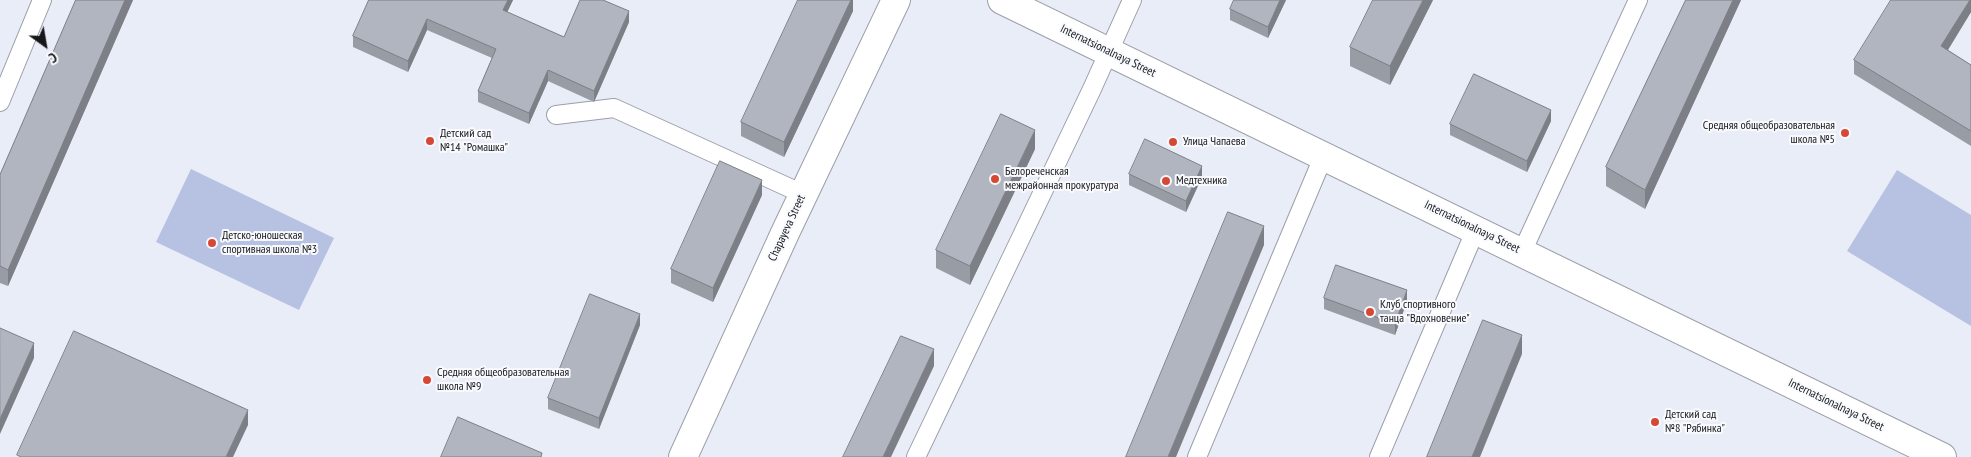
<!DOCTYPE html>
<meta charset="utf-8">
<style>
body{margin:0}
#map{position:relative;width:1971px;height:457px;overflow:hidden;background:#e9edf7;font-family:"PT Sans Narrow",sans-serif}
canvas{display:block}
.north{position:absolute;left:20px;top:20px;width:50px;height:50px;-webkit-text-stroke:4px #f8fafe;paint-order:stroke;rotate:148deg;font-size:14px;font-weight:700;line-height:20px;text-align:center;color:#16171a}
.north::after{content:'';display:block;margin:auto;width:18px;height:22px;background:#16171a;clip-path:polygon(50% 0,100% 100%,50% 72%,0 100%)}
</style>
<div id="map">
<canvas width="1971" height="457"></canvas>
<div class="north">С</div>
</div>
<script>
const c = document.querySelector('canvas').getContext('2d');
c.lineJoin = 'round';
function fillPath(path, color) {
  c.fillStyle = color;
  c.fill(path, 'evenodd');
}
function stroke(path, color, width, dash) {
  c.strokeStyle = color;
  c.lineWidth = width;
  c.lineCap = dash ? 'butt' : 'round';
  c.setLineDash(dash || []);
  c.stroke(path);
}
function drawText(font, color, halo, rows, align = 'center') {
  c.font = font + ' "PT Sans Narrow",sans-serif';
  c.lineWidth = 4;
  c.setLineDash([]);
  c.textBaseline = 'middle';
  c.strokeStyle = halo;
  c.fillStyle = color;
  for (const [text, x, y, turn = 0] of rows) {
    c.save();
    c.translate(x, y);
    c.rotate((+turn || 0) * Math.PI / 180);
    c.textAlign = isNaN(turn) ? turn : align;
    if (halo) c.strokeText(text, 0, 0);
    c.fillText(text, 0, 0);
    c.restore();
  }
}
const green = new Path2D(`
 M191 169 334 238 299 310 156 242Z
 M1897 170 1971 215V326L1847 251Z`);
const service = new Path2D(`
 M0 102 42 0
 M556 115 614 108 803 194
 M1522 252 1638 0
 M916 457 1092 89 1132 0
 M1197 457 1324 155
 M1379 457 1476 229`);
const tertiary = new Path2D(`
 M1002 0 1942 457
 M683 457 785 233 896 0`);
const wall = new Path2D(`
 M76 0H133L8 286 0 283V175Z
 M369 0H513L507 12 564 37 629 22 594 102 548 81 529 124 478 102V91L492 58 427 30 408 72 353 47V36Z
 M853 0V11L784 157 741 136V122Z
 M1286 0 1268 38 1230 20V9Z
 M1433 0 1390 85 1350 66V47Z
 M1686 0H1741L1645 209 1606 186V167Z
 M1971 0V12L1948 50 1971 65V146L1854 74V60Z
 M1551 121 1527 172 1450 135V124Z
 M1035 149 970 285 936 268V250Z
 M1129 174 1202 177 1186 212 1129 185Z
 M762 195 713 302 671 283V269Z
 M1324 298 1407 301 1395 335 1324 309Z
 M640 325 599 429 548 409V398Z`);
const shadedWall = new Path2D(`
 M125 0H133L8 286V270Z
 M508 0H513L503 21V10Z
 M851 0H853V11L784 157V142Z
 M1280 0H1286L1268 38V27Z
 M1423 0H1433L1390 85V66Z
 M1733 0H1741L1645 209V190Z
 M1970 0H1971V12L1941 61V46Z
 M629 11V22L594 102V91Z
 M427 19V30L408 72V61Z
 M548 70V81L529 124V113Z
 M1551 110V121L1527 172V161Z
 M1035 130V149L970 285V266Z
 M1202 166V177L1186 212V201Z
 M762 180V195L713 302V288Z
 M1264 226V245L1176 457H1168Z
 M1407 290V301L1395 335V324Z
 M640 314V325L599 429V418Z
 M1522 335V354L1480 457H1472Z
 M34 343V358L0 434V419Z
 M934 349V366L891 457H883Z
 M248 410V425L233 457H226Z`);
const building = new Path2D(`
 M76 0H125L8 270 0 266V175Z
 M369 0H508L503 10 564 37 580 0H603L629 11 594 91 548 70 529 113 478 91 496 49 427 19 408 61 353 36Z
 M798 0H851L784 142 741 122Z
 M1234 0H1280L1268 27 1230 9Z
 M1373 0H1423L1390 66 1350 47Z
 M1686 0H1733L1645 190 1606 167Z
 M1891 0H1970L1941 46 1971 65V131L1854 60Z
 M1474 74 1551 110 1527 161 1450 124Z
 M1001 114 1035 130 970 266 936 250Z
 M1145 139 1202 166 1186 201 1129 174Z
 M720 161 762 180 713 288 671 269Z
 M1228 212 1264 226 1168 457H1126Z
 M1336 265 1407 290 1395 324 1324 298Z
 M590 294 640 314 599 418 548 398Z
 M1483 320 1522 335 1472 457H1427Z
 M0 328 34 343 0 419Z
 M74 331 248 410 226 457H21L17 455Z
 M901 336 934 349 883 457H843Z
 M458 417 542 453 541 457H441Z`);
const markers = [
 [1845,133,5,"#d54934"],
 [430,141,5,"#d54934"],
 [1173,142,5,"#d54934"],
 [995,179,5,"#d54934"],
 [1166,181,5,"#d54934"],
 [212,243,5,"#d54934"],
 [1370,312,5,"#d54934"],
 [427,380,5,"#d54934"],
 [1655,422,5,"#d54934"]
];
const streetNames = [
 ["Internatsionalnaya Street",1108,51,26],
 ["Internatsionalnaya Street",1472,227,26],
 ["Chapayeva Street",787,228,-65],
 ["Internatsionalnaya Street",1836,405,26]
];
const poiNames = [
 ["Средняя общеобразовательная",1835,126,"right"],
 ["школа №5",1835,140,"right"],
 ["Детский сад",440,134],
 ["№14 \"Ромашка\"",440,148],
 ["Улица Чапаева",1183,142],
 ["Белореченская",1005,172],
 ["межрайонная прокуратура",1005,186],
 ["Медтехника",1176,181],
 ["Детско-юношеская",222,236],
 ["спортивная школа №3",222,250],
 ["Клуб спортивного",1380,305],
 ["танца \"Вдохновение\"",1380,319],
 ["Средняя общеобразовательная",437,373],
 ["школа №9",437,387],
 ["Детский сад",1665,415],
 ["№8 \"Рябинка\"",1665,429]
];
fillPath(green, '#b7c2e3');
stroke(service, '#9c9fa9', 20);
stroke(tertiary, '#9c9fa9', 30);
stroke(service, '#fff', 18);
stroke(tertiary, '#fff', 28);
fillPath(wall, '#989ca4');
fillPath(shadedWall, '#7c7f86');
fillPath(building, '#b1b5bf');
stroke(building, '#7c7f86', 1);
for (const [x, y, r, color] of markers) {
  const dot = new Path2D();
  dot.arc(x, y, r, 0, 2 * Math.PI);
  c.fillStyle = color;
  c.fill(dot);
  stroke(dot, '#f8fafe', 2);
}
drawText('12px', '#16171a', '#f8fafe', streetNames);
drawText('12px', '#16171a', '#f8fafe', poiNames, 'left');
</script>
